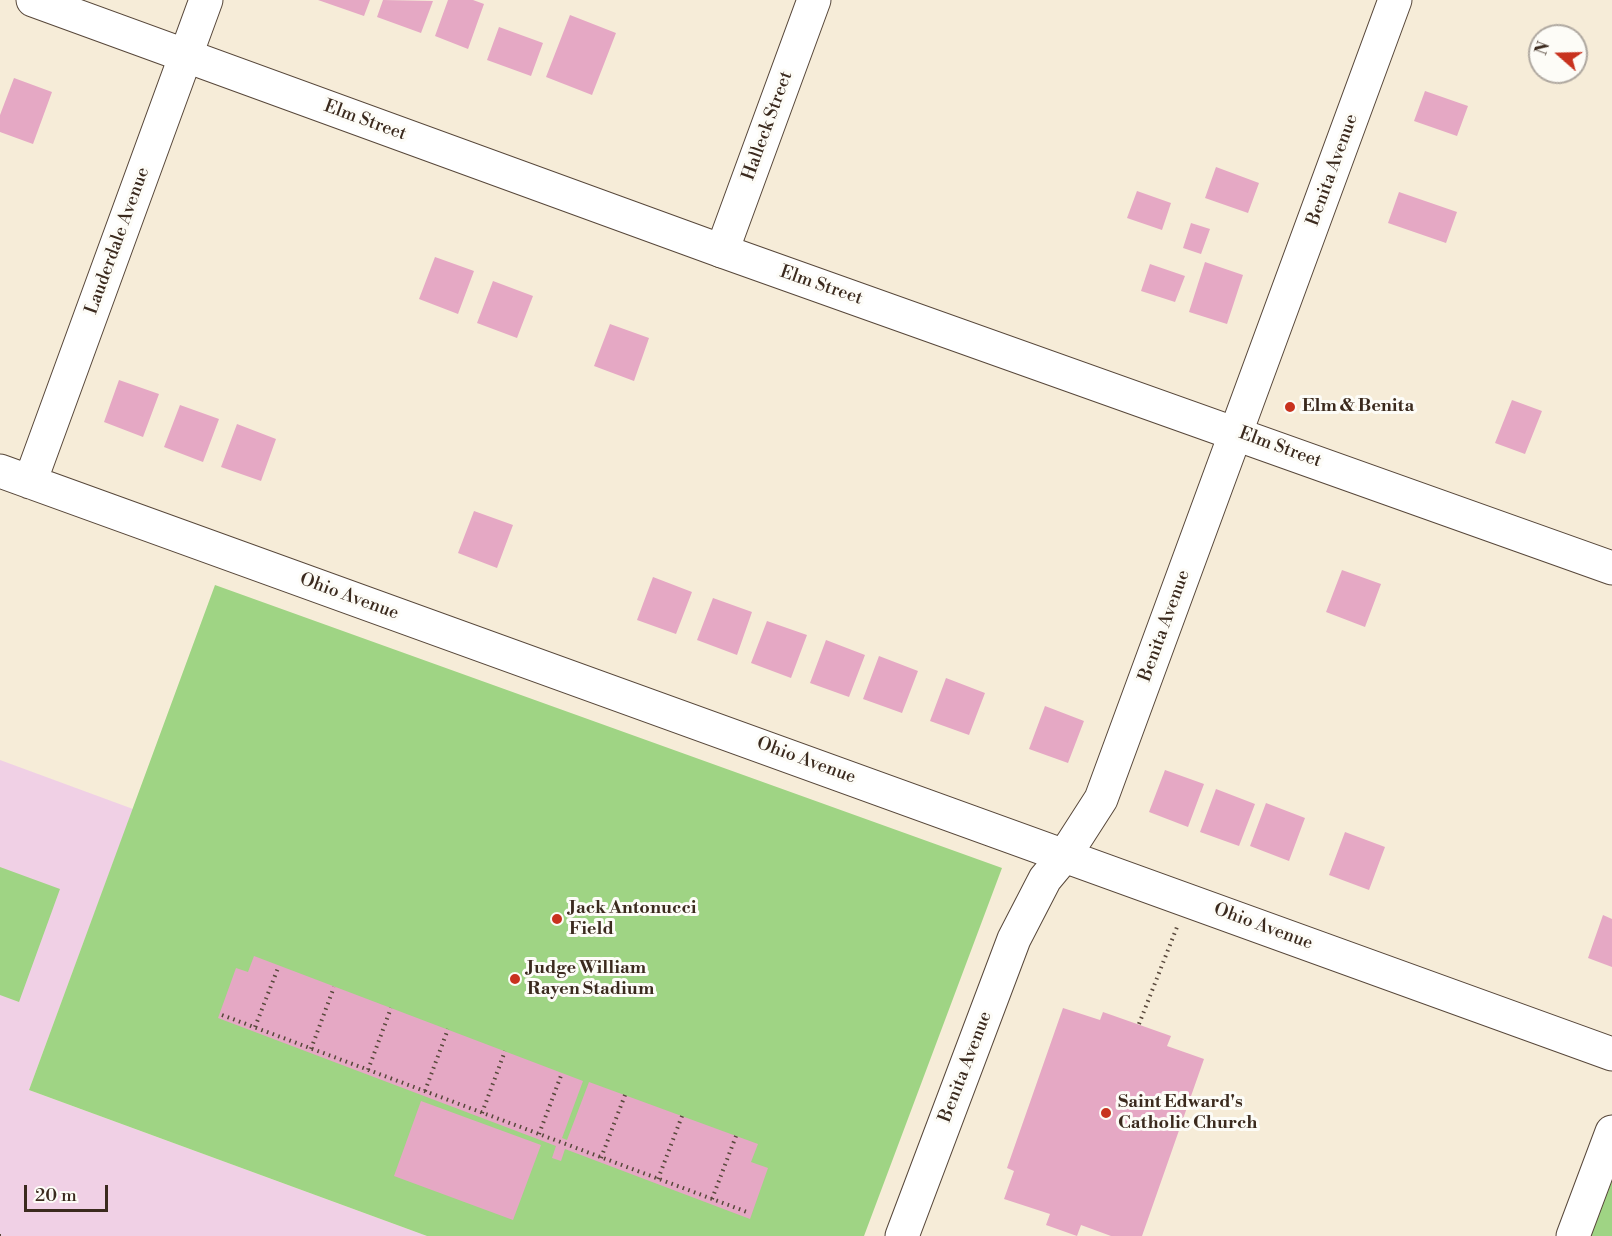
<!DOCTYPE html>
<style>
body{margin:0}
#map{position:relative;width:1612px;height:1236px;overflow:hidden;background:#f6ecd8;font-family:"Libre Bodoni",serif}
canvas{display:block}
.north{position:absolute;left:1528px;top:24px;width:60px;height:60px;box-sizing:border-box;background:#fdfcf7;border:2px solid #afa8a0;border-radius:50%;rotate:290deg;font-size:16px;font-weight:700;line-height:24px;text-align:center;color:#3b2a1e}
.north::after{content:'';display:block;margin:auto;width:21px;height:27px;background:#c8321e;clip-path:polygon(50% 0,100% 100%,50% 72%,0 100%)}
.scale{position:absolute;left:24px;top:1185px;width:84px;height:27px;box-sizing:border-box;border:3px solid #3b2a1e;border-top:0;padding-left:8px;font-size:18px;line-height:21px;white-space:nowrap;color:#3b2a1e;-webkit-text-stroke:4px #fdfcf7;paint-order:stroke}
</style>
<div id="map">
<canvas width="1612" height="1236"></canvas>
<div class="north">N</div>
<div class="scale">20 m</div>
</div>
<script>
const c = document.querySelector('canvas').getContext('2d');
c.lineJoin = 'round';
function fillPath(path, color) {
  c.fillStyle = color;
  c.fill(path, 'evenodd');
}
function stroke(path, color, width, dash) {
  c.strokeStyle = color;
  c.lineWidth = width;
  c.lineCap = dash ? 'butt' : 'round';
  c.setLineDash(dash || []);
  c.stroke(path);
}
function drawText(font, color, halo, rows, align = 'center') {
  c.font = font + ' "Libre Bodoni",serif';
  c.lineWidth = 6;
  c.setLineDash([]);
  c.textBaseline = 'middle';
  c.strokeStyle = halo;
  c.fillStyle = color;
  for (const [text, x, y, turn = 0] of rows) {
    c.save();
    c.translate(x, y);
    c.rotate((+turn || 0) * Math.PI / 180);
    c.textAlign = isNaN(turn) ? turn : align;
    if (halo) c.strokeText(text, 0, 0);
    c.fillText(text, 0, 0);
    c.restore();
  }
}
const built = new Path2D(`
 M0 760 133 809 29 1090 427 1236H0Z`);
const green = new Path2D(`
 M215 585 1002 868 864 1236H427L29 1090Z
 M0 867 60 889 19 1002 0 995Z
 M1612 1132V1236H1573Z`);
const building = new Path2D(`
 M318 0H370L364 16Z
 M383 0 433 1 421 33 377 17Z
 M448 0H473L484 4 468 49 435 36Z
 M570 15 616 33 592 95 546 77Z
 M499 27 543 43 531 76 487 60Z
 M14 78 52 92 33 144 0 132V115Z
 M1425 91 1468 106 1457 136 1414 121Z
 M1216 167 1259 183 1248 213 1205 198Z
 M1137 191 1171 203 1162 230 1127 218Z
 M1399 192 1457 212 1446 243 1388 223Z
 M1191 223 1210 229 1201 254 1183 248Z
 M435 257 474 271 458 314 419 299Z
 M1205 262 1243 275 1227 324 1189 312Z
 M1150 264 1185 276 1175 302 1141 291Z
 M493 281 533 296 517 338 477 323Z
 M610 324 649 338 634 381 594 366Z
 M119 380 159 394 143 437 104 422Z
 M1512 400 1542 411 1525 454 1495 443Z
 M180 405 219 419 203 462 164 447Z
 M237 424 276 439 261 481 221 467Z
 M474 511 513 525 497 568 458 553Z
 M1342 570 1381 584 1365 627 1326 612Z
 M653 577 692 592 676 634 637 620Z
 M713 598 752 612 737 655 697 640Z
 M767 621 807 635 791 678 751 663Z
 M826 640 865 655 849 697 810 683Z
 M879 656 918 671 902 713 863 699Z
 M946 678 985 693 969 735 930 721Z
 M1045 706 1084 721 1068 763 1029 749Z
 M1165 770 1204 784 1188 827 1149 812Z
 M1216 789 1255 804 1239 846 1200 832Z
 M1266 803 1305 818 1289 861 1250 846Z
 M1345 832 1385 847 1369 890 1329 875Z
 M1603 915 1612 919V967L1588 958Z
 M254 956 583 1081 562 1138 567 1140 589 1082 758 1144 751 1162 768 1168 750 1219 565 1149 561 1161 552 1158 556 1146 218 1018 236 968 248 972Z
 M1063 1008 1100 1020 1103 1012 1171 1036 1167 1046 1204 1059 1142 1236H1111L1081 1225 1077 1236 1046 1225 1050 1214 1004 1199 1014 1171 1007 1168Z
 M421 1101 541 1145 513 1220 394 1176Z`);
const path = new Path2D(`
 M222 1015 747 1212
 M1139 1024 1177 927
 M255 1027 278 968
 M311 1049 334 987
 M368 1070 391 1008
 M425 1091 448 1029
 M482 1113 505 1051
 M539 1134 562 1073
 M601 1158 625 1095
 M658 1179 682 1116
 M712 1199 736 1136
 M0 1236H1`);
const street = new Path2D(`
 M722 251 814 0
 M0 471 1612 1054
 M30 482 206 0
 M902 1236 1014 939 1045 879 1065 855 1101 799 1395 0
 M1573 1236 1612 1132`);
const secondary = new Path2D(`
 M33 0 722 251 1612 568`);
const markers = [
 [1290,407,6,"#c8321e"],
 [557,919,6,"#c8321e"],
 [515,979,6,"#c8321e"],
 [1106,1113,6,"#c8321e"]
];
const streetNames = [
 ["Elm Street",365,121,20],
 ["Halleck Street",768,126,-70],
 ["Benita Avenue",1333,170,-70],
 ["Lauderdale Avenue",118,241,-70],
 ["Elm Street",821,286,19],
 ["Elm Street",1280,448,20],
 ["Ohio Avenue",349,597,20],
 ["Benita Avenue",1165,626,-70],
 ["Ohio Avenue",806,761,20],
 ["Ohio Avenue",1263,927,20],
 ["Benita Avenue",966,1067,-69]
];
const poiNames = [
 ["Elm & Benita",1302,407],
 ["Jack Antonucci",569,909],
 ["Field",569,930],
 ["Judge William",527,969],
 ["Rayen Stadium",527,990],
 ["Saint Edward's",1118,1103],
 ["Catholic Church",1118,1124]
];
fillPath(built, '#f0d0e5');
fillPath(green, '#9fd484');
fillPath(building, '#e5a8c4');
stroke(street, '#57473a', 35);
stroke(secondary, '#57473a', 35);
stroke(path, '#57473a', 4, [1.5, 4.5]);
stroke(street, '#fff', 33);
stroke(secondary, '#fff', 33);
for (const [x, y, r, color] of markers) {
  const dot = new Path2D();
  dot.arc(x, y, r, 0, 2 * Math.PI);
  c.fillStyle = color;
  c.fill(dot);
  stroke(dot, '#fdfcf7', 2);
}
drawText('18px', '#3b2a1e', '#fdfcf7', streetNames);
drawText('bold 18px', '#3b2a1e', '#fdfcf7', poiNames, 'left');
</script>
